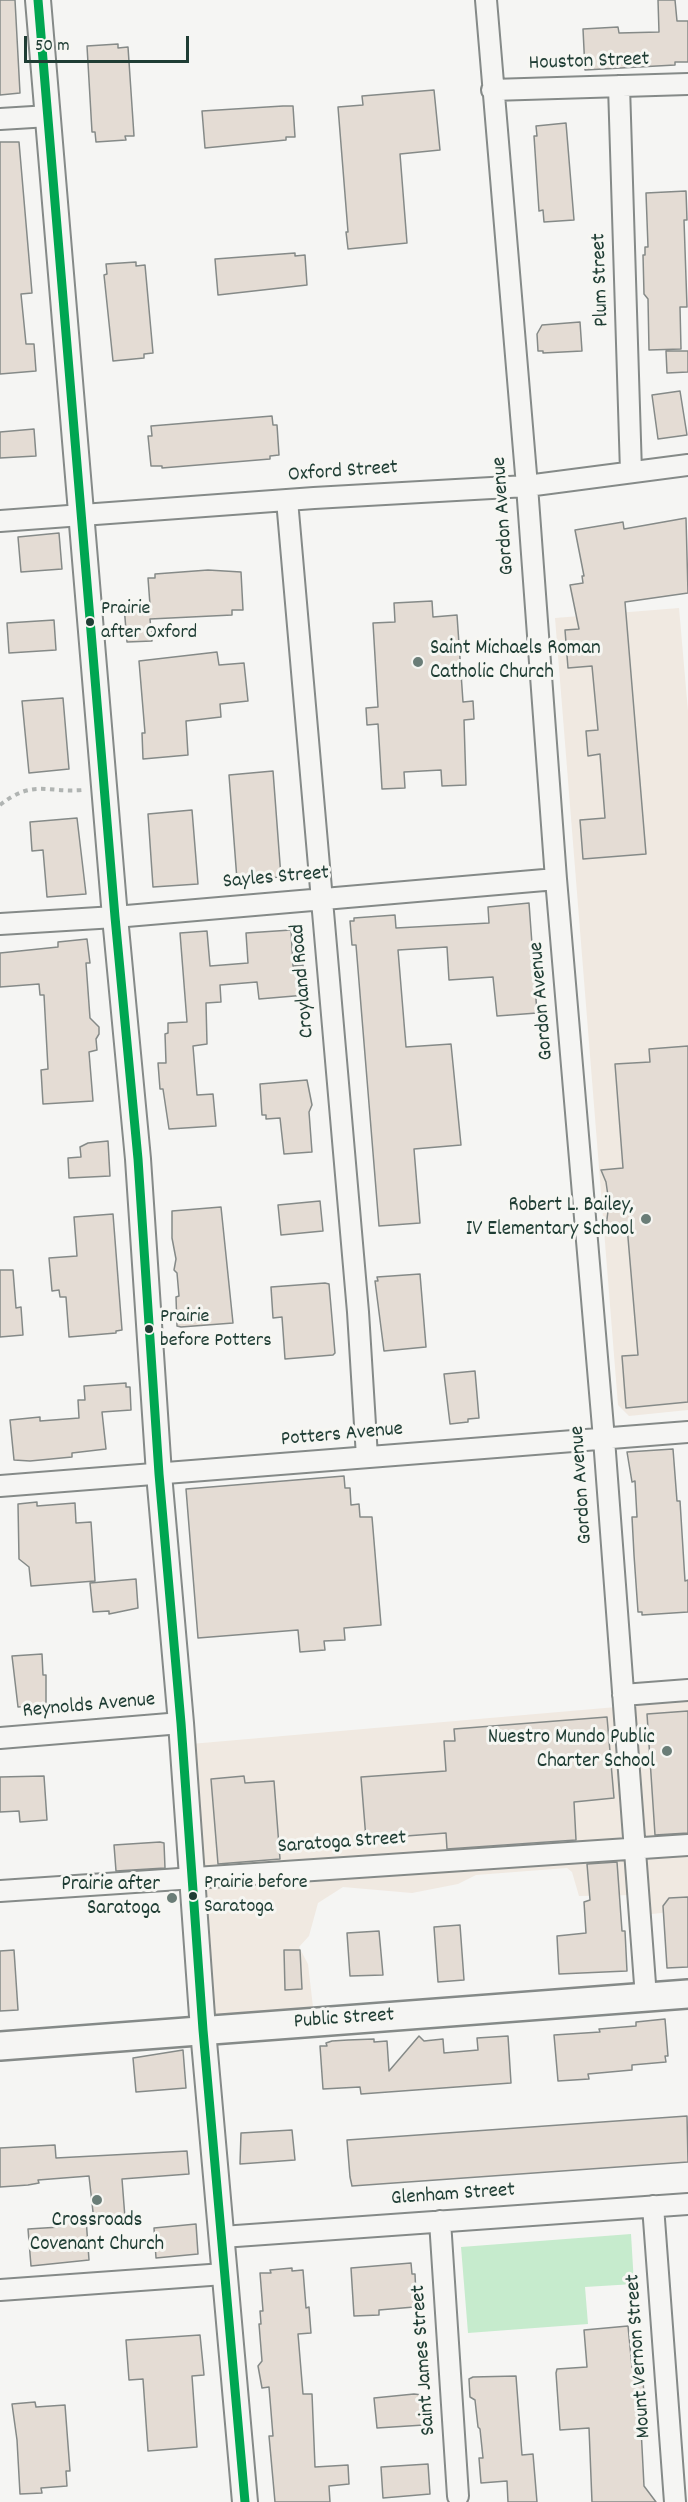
<!DOCTYPE html>
<style>
body{margin:0}
#map{position:relative;width:688px;height:2502px;overflow:hidden;background:#f5f5f3;font-family:Dekko,sans-serif}
canvas{display:block}
.scale{position:absolute;left:24px;top:36px;width:165px;height:27px;box-sizing:border-box;border:3px solid #1f3d34;border-top:0;padding-left:8px;font-size:18px;line-height:21px;white-space:nowrap;color:#1f3d34;-webkit-text-stroke:4px #f6f6f2;paint-order:stroke}
</style>
<div id="map">
<canvas width="688" height="2502"></canvas>
<div class="scale">50 m</div>
</div>
<script>
const c = document.querySelector('canvas').getContext('2d');
c.lineJoin = 'round';
function fillPath(path, color) {
  c.fillStyle = color;
  c.fill(path, 'evenodd');
}
function stroke(path, color, width, dash) {
  c.strokeStyle = color;
  c.lineWidth = width;
  c.lineCap = dash ? 'butt' : 'round';
  c.setLineDash(dash || []);
  c.stroke(path);
}
function drawText(font, color, halo, rows, align = 'center') {
  c.font = font + ' Dekko,sans-serif';
  c.lineWidth = 6;
  c.setLineDash([]);
  c.textBaseline = 'middle';
  c.strokeStyle = halo;
  c.fillStyle = color;
  for (const [text, x, y, turn = 0] of rows) {
    c.save();
    c.translate(x, y);
    c.rotate((+turn || 0) * Math.PI / 180);
    c.textAlign = isNaN(turn) ? turn : align;
    if (halo) c.strokeText(text, 0, 0);
    c.fillText(text, 0, 0);
    c.restore();
  }
}
const built = new Path2D(`
 M679 608 688 711V1410L629 1416 618 1405 555 618Z
 M688 1682V1910L643 1915 636 1895 579 1896 572 1872 567 1868 476 1875 458 1884 412 1893 343 1887 318 1903 309 1936 299 1947 308 1964 313 2007 311 2013 210 2022 179 1745 628 1706Z`);
const green = new Path2D(`
 M631 2234 634 2284 585 2287 588 2324 468 2333 461 2247Z`);
const building = new Path2D(`
 M0 0H15L20 93 0 95Z
 M658 0H675L677 21H688V62H675V65L585 70 583 29 618 27 619 33 659 32Z
 M118 44V48L128 47 134 136H125L126 140 96 142 95 132H92L87 46Z
 M434 90 440 150 400 154 407 243 348 249 346 232H348L338 107 363 105 362 96Z
 M283 106H293L295 137H286V140L205 148 202 111Z
 M566 123 574 220 544 222 543 210 539 211 534 136H537L536 126Z
 M0 142H19L32 293 21 294 26 344H34L36 371 0 374Z
 M686 191 687 220H684L687 307H680L681 349 649 350 648 299 644 294 643 255H645V247H648L646 193Z
 M295 253V256L305 255 307 285 218 295 215 259Z
 M136 262V266L145 265 153 353 144 354V358L113 361 104 275 107 274 106 264Z
 M580 322 582 351 543 353V351H538L537 334 542 325Z
 M666 351H688V372L667 373Z
 M680 391 687 435 658 439 652 395Z
 M272 416 273 425H277L279 455 270 456V459L162 468V466H151L148 436H152L151 426Z
 M34 429 36 456 0 458V432Z
 M686 518 688 593 625 602 646 854 583 859 580 820 605 818 600 754 588 756 586 731 598 730 592 666 568 668 565 630 579 629 570 585 583 583 582 576H584L575 530 623 522 624 529Z
 M59 533 62 569 21 572 18 537Z
 M208 570 241 572 243 610H232V615L150 619 152 641 127 642 124 606 150 605 148 578H155V574Z
 M432 601 433 617 457 615 463 702 473 701 474 719 464 720 466 785 442 786 441 770 404 772 405 788 382 789 378 724 367 725 366 708 378 707 373 623 395 622 394 603Z
 M54 620 56 650 9 653 7 623Z
 M217 652 219 665 244 663 248 701 220 704 221 717 186 721 188 755 143 759 142 733H145L139 661Z
 M63 698 69 769 29 773 22 701Z
 M273 771 281 877 237 880 229 775Z
 M192 810 198 884 153 887 148 814Z
 M77 818 86 894 47 897 43 850 32 851 30 822Z
 M529 903 537 1013 497 1016 493 977 449 980 447 947 398 950 406 1047 451 1044 461 1145 414 1149 420 1223 379 1226 356 945H352L350 921H354V918L395 915 396 928 489 923 488 907Z
 M291 930 293 966 303 965 306 995 259 999 257 982 220 985 221 1002 206 1003 207 1044 193 1046 197 1095 213 1094 216 1126 169 1129 163 1089H160L158 1063H166L165 1034 168 1033V1023L187 1022 180 933 207 931 210 966 248 963 246 933Z
 M87 939 90 963H86L90 1018 99 1027V1034L96 1039 97 1050 89 1052 93 1101 43 1104 41 1070 48 1069 44 995H40L39 984 0 987V953L58 947V942Z
 M688 1046V1402L626 1408 622 1356 638 1355 627 1226 606 1227 609 1203 606 1182 601 1170 623 1168 615 1064 650 1062 649 1049Z
 M307 1080 312 1105 309 1112 312 1152 284 1154 280 1118 266 1119V1115H262L260 1084Z
 M108 1141 110 1176 69 1178 68 1158 81 1157 80 1147 88 1143Z
 M320 1201 323 1231 281 1235 278 1205Z
 M221 1207 233 1323 181 1327 177 1326 176 1297 179 1296 177 1273 174 1270 176 1259 172 1238V1211Z
 M113 1214 122 1330 116 1331V1333L69 1337 66 1297H60L59 1290 52 1291 49 1258 77 1256 74 1217Z
 M0 1270H13L16 1308 21 1307 23 1335 0 1337Z
 M420 1274 426 1347 384 1351 375 1281H378L377 1277Z
 M325 1283 329 1284 335 1353 333 1355 285 1359 282 1317 273 1318 271 1287Z
 M475 1371 479 1418 468 1419V1422L450 1424 444 1374Z
 M126 1383V1387H130L131 1410 102 1412 106 1449 72 1453V1457L30 1461 14 1460 10 1420 40 1417V1421L79 1418 78 1400H85L84 1386Z
 M673 1449 677 1501H680L685 1581 688 1580V1612L642 1615V1612H638L634 1555 632 1517H637L635 1481 632 1482 627 1452Z
 M344 1476 345 1488H350L351 1505 359 1504 360 1517H372L381 1625 344 1628 345 1640 324 1641 325 1650 300 1652 298 1630 198 1638 186 1489Z
 M37 1502V1506L75 1503 76 1523 91 1522 95 1581 31 1586 29 1567 19 1559 18 1504Z
 M136 1579 138 1608 109 1614V1611L93 1612 90 1583Z
 M42 1654 43 1675H46V1705L18 1707 12 1656Z
 M688 1711V1833L655 1835 647 1714Z
 M607 1717 614 1798 574 1802 576 1840 447 1849 446 1833 366 1839 361 1777 446 1771 444 1741H455L454 1729Z
 M44 1776 47 1820 20 1822 19 1811 0 1812V1777Z
 M244 1776 245 1783 274 1781 280 1859 218 1864 211 1779Z
 M160 1842 164 1843 165 1868 116 1871 114 1845Z
 M617 1862 622 1931H625L627 1971 559 1974 557 1936 586 1933 584 1902 590 1900 587 1864Z
 M688 1897V1967L667 1968 663 1906 669 1898Z
 M460 1925 464 1980 438 1982 434 1927Z
 M379 1931 383 1975 350 1976 347 1933Z
 M14 1950 18 2010 0 2011V1951Z
 M284 1950H300L302 1989 285 1990Z
 M665 2019 668 2056H665L666 2062 632 2065V2070L588 2074 589 2079 558 2081 554 2035 600 2032 599 2029 636 2026V2022Z
 M419 2036 424 2041 443 2039 444 2053 478 2050 477 2038 508 2036 511 2083 361 2094 360 2087 323 2089 320 2046H327L326 2043 332 2041 348 2040 374 2039V2042L387 2041 389 2071Z
 M183 2050 186 2088 136 2092 133 2058Z
 M687 2116 688 2162 352 2186 350 2177 347 2140Z
 M292 2130 295 2160 240 2164 241 2133Z
 M55 2145 56 2158 187 2151 189 2174 122 2179 125 2218 94 2221 89 2176 38 2180 39 2183 28 2185 0 2187V2148Z
 M86 2218 89 2260 31 2266 28 2229 60 2227V2219Z
 M196 2224 198 2254 156 2258 154 2228Z
 M411 2263 412 2274H415L416 2296H413L414 2307 379 2310V2315L354 2316 351 2268Z
 M292 2268V2271L303 2270 306 2308 309 2307 311 2333 298 2334 303 2394H312L315 2467 348 2465 349 2484 329 2486 330 2502H275L269 2436H273L269 2387 262 2388 258 2366 262 2361 259 2324H261L260 2311H263L260 2273H271L270 2270Z
 M628 2326 632 2367 643 2380 646 2428H641L644 2486 656 2502H592L589 2428 560 2430 556 2373 557 2369 587 2367 584 2330Z
 M200 2335 204 2375 192 2376 197 2447 148 2451 143 2379 129 2380 126 2340Z
 M516 2376 522 2455 533 2454 537 2502H508L507 2481 481 2483 479 2458H483L480 2429 478 2427 475 2400 470 2397 469 2379 473 2377Z
 M414 2394 422 2395 424 2425 377 2428 374 2398Z
 M35 2402 36 2407 65 2405 70 2471H66L67 2486 41 2488 42 2493 20 2494 17 2440 12 2404Z
 M428 2464 430 2494 383 2498 381 2467Z`);
const path = new Path2D(`
 M0 805C33 779 46 793 83 790`);
const minor = new Path2D(`
 M486 0 527 486 556 879 604 1439 646 1997
 M619 86 631 472
 M492 90 688 84
 M0 119 49 116
 M287 500 358 1312 367 1457
 M0 521 314 498 527 486 688 465
 M0 924 115 917 556 879
 M0 1486 688 1432
 M623 1695 688 1690
 M0 1738 181 1723
 M0 1891 688 1845
 M653 2206 675 2502
 M440 2221 458 2496
 M222 2237 688 2204
 M0 2290 224 2274`);
const tertiary = new Path2D(`
 M38 0 115 917 138 1159 159 1474 181 1723 203 2030 245 2502`);
const secondary = new Path2D(`
 M0 2046 688 1994`);
const bus1 = new Path2D(`
 M38 0 115 917 138 1159 159 1474 181 1723 203 2030 245 2502`);
const markers = [
 [90,622,5,"#1f3d34"],
 [418,662,6,"#6a7d77"],
 [646,1219,6,"#6a7d77"],
 [149,1329,5,"#1f3d34"],
 [667,1751,6,"#6a7d77"],
 [193,1896,5,"#1f3d34"],
 [172,1898,6,"#6a7d77"],
 [97,2200,6,"#6a7d77"]
];
const busNames = [
 ["Prairie",101,610],
 ["after Oxford",101,634],
 ["Prairie",160,1318],
 ["before Potters",160,1342],
 ["Prairie before",204,1884],
 ["Saratoga",204,1908]
];
const streetNames = [
 ["Houston Street",589,63,-2],
 ["Plum Street",602,280,-92],
 ["Oxford Street",343,473,-4],
 ["Gordon Avenue",505,516,-94],
 ["Sayles Street",276,879,-5],
 ["Croyland Road",304,981,-95],
 ["Gordon Avenue",543,1001,-95],
 ["Potters Avenue",342,1436,-5],
 ["Gordon Avenue",583,1485,-94],
 ["Reynolds Avenue",89,1707,-5],
 ["Saratoga Street",342,1844,-4],
 ["Public Street",344,2020,-4],
 ["Glenham Street",453,2196,-4],
 ["Mount Vernon Street",640,2356,-94],
 ["Saint James Street",425,2360,-94]
];
const poiNames = [
 ["Saint Michaels Roman",430,650,"left"],
 ["Catholic Church",430,674,"left"],
 ["Robert L. Bailey,",634,1207],
 ["IV Elementary School",634,1231],
 ["Nuestro Mundo Public",655,1739],
 ["Charter School",655,1763],
 ["Prairie after",160,1886],
 ["Saratoga",160,1910],
 ["Crossroads",97,2222,"center"],
 ["Covenant Church",97,2246,"center"]
];
fillPath(built, '#f0e9e1');
fillPath(green, '#c6ebcd');
fillPath(building, '#e4dcd4');
stroke(building, '#858a88', 1.5);
stroke(minor, '#858a88', 24);
stroke(tertiary, '#858a88', 28);
stroke(secondary, '#858a88', 32);
stroke(path, '#b0b4b2', 4, [4.5, 4.5]);
stroke(minor, '#f5f5f3', 20);
stroke(tertiary, '#f5f5f3', 24);
stroke(secondary, '#f5f5f3', 27);
stroke(bus1, '#00a651', 9);
for (const [x, y, r, color] of markers) {
  const dot = new Path2D();
  dot.arc(x, y, r, 0, 2 * Math.PI);
  c.fillStyle = color;
  c.fill(dot);
  stroke(dot, '#f6f6f2', 2);
}
drawText('20px', '#1f3d34', '#f6f6f2', busNames, 'left');
drawText('21px', '#1f3d34', '#f6f6f2', streetNames);
drawText('21px', '#1f3d34', '#f6f6f2', poiNames, 'right');
</script>
